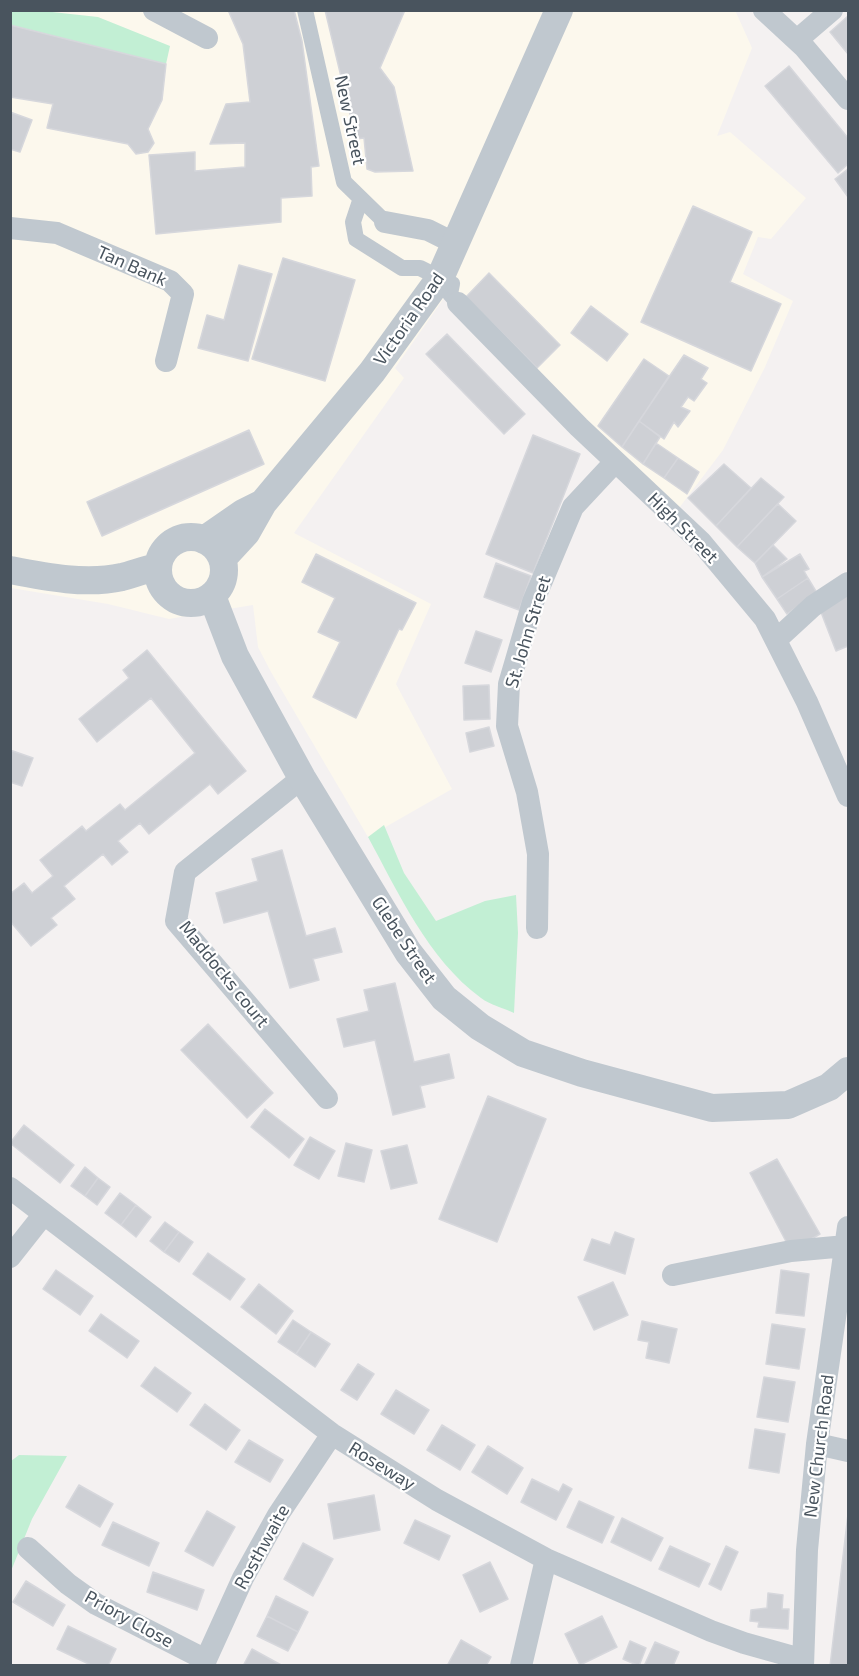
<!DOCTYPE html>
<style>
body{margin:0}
#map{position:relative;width:859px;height:1676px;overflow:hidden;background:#f4f1f1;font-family:"Exo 2",sans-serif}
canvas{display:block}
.frame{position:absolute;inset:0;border:12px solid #49545e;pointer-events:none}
</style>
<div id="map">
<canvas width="859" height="1676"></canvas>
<div class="frame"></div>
</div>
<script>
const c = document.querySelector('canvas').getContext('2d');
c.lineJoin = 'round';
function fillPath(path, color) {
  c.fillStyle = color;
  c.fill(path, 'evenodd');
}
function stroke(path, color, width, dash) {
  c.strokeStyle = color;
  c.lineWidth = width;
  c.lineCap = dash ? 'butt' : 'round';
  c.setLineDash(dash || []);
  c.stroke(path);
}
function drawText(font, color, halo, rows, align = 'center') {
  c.font = font + ' "Exo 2",sans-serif';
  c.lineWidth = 4.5;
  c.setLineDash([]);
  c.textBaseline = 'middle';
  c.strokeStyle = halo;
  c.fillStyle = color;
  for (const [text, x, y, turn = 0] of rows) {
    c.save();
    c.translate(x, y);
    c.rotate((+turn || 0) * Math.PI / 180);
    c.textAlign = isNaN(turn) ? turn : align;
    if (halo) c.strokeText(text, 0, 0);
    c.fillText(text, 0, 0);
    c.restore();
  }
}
const commercial = new Path2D(`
 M735 10 752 48 717 136 730 132 806 198 771 239 758 237 743 274 793 301 765 367 723 450 676 512 444 298 395 368 404 378 294 533 431 604 396 684 452 789 368 837 271 672 258 647 253 605 169 619 108 604 11 588 10 11Z`);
const green = new Path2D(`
 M11 10 43 11 98 17 170 46 166 64 11 25Z
 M384 825 404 873 436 921 485 901 516 895 518 933 514 1013C504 1008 490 1005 481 998 428 959 398 892 368 837Z
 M19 1455 67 1456 32 1519 11 1571V1461Z`);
const building = new Path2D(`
 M228 10H294L302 41 319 166 311 167 312 196 281 198V222L156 234 149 155 195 152V171L245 167V143L210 144 226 104 250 102 243 44Z
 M325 10H405L380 68 394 87 413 171 375 172 367 169 364 138 356 139Z
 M848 16V54L830 32Z
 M10 25 166 64 162 100 148 129 154 143 148 152 136 154 128 144 47 128 53 104 10 97Z
 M789 66 848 138V164L838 173 765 86Z
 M10 112 32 120 20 152 10 149Z
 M848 169V197L835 179Z
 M693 206 752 232 730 282 781 304 751 371 641 322Z
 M283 258 355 280 325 381 252 359Z
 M239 265 272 274 248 361 198 348 207 315 224 320Z
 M489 273 560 345 537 368 466 297Z
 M591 306 628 334 607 361 571 333Z
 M447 334 525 414 504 434 426 354Z
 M684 355 708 368 701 379 707 383 694 401 688 397 681 407 690 411 678 427 674 422 664 439 639 421Z
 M644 359 669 376 622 447 598 426Z
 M639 421 660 437 643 464 622 447Z
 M249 430 264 464 102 536 87 502Z
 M533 435 580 454 533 573 486 554Z
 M656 443 678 458 664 478 643 464Z
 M678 458 699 472 687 494 664 478Z
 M724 464 751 488 716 526 688 498Z
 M761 478 784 497 737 547 716 526Z
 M778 504 796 521 755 563 737 547Z
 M773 545 787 559 762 577 755 563Z
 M316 554 416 603 402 630 399 629 356 718 313 697 340 642 318 632 335 598 302 582Z
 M800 554 809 569 804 571 808 578 777 599 762 577Z
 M496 563 531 576 519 610 484 597Z
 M808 578 817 593 787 614 777 599Z
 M848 595V646L836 651 819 607Z
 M476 631 502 640 491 672 465 663Z
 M147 650 246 771 218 794 210 784 149 834 140 823 118 841 128 852 112 865 103 854 64 886 75 899 51 918 57 925 31 946 10 921V894L24 883 32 893 53 876 40 860 82 826 86 831 120 804 125 810 195 753 151 698 97 742 79 719 129 678 123 670Z
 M489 685 490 719 464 720 463 686Z
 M489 727 494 746 470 752 466 733Z
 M10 750 33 758 22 786 10 782Z
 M282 850 306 936 335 928 342 952 313 959 319 980 290 988 268 911 224 923 216 893 258 881 252 859Z
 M395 983 414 1062 449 1054 454 1078 420 1086 425 1107 393 1115 375 1040 344 1047 337 1019 369 1011 364 990Z
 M208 1024 273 1093 247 1118 181 1050Z
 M488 1096 546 1119 497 1242 439 1219Z
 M265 1109 304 1139 289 1158 251 1127Z
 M24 1125 74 1165 60 1183 10 1143Z
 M310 1137 335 1151 319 1179 294 1165Z
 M346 1143 372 1150 364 1182 338 1176Z
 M407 1145 417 1183 391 1189 381 1151Z
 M777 1159 820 1234 791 1251 750 1173Z
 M85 1167 98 1178 85 1196 71 1186Z
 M98 1178 110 1187 97 1205 85 1196Z
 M120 1193 136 1205 121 1225 105 1213Z
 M136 1205 151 1217 136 1237 121 1225Z
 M165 1222 179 1232 164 1252 150 1241Z
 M179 1232 193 1242 179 1262 164 1252Z
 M615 1232 634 1239 625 1274 584 1260 592 1239 610 1245Z
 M208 1253 245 1279 230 1300 193 1274Z
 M56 1270 93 1296 80 1315 43 1289Z
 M781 1270 809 1274 804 1316 776 1313Z
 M613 1282 628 1315 594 1330 578 1297Z
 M259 1284 293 1311 276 1334 241 1307Z
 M101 1314 139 1341 127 1358 89 1331Z
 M293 1320 311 1332 296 1354 278 1342Z
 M642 1321 677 1329 669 1363 646 1358 649 1342 638 1340Z
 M772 1324 805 1329 799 1369 766 1364Z
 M311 1332 330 1344 315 1367 296 1354Z
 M358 1364 374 1374 357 1400 341 1390Z
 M155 1367 191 1393 177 1412 141 1386Z
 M764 1377 795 1382 788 1422 757 1417Z
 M396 1390 429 1410 414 1434 381 1414Z
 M205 1404 240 1430 226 1450 190 1425Z
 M442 1425 475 1445 460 1470 427 1450Z
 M755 1429 785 1434 779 1473 749 1468Z
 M249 1440 283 1460 270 1482 235 1462Z
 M488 1446 523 1468 507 1494 472 1472Z
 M532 1479 559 1492 563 1484 572 1489 556 1520 521 1502Z
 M79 1485 113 1504 100 1527 66 1507Z
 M374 1495 380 1530 334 1539 328 1504Z
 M579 1501 614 1517 602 1543 567 1527Z
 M207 1511 235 1527 213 1566 185 1551Z
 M848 1514V1666H830Z
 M622 1518 663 1538 651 1561 611 1542Z
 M415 1520 450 1536 439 1560 404 1543Z
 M113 1522 159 1543 149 1566 102 1545Z
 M303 1543 333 1559 313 1596 284 1579Z
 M670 1546 710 1564 699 1587 659 1569Z
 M726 1546 738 1552 721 1590 709 1584Z
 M490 1562 508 1599 480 1612 463 1575Z
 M153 1572 204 1590 197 1610 147 1592Z
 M26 1581 65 1605 53 1626 13 1602Z
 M768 1593 783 1595 782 1609H789L788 1629 758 1627 759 1622 750 1621 751 1610 767 1608Z
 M276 1596 308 1612 298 1632 267 1616Z
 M267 1616 298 1632 288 1651 257 1636Z
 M602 1616 617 1647 580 1665 565 1634Z
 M68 1626 116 1649 108 1666H93L57 1649Z
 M461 1640 491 1657 486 1666H447Z
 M630 1641 646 1648 639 1666 623 1659Z
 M655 1642 679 1652 673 1666H644Z
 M252 1649 283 1666H243Z`);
const pedestrian = new Path2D(`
 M305 10 344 182 385 222
 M360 201 353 222 356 239 402 268H420L452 284 450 294 458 303`);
const minor = new Path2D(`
 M154 10 207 38
 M764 10 804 47 848 99
 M797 40 832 10
 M385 222 428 230 456 244
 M10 228 57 233 170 281 183 294 166 361
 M458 303 579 427 701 542 765 619 807 702 848 796
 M776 640 813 606 848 583
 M302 778 185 872 176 921 327 1098
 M537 928 538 854 527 792 507 726 509 684 533 602 573 507 615 462
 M10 1188 332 1434 437 1500 546 1559 711 1631 744 1643 801 1659
 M10 1257 44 1214
 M673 1275 791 1251 846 1246
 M817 1444 848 1451
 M28 1548 68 1584 96 1604 206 1660
 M203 1666 243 1578 278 1515 332 1434
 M521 1666 546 1559
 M803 1666 807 1550 817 1444 848 1227`);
const tertiary = new Path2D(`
 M158 570a33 33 0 1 1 66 0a33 33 0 1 1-66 0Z
 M204 540 243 513 263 503
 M222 559 246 533 263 503 372 372 440 278 559 10
 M10 570C46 577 86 585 122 577 134 574 146 569 158 567
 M212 596 235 656 302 778 408 952 444 998 480 1027 523 1053 582 1073 712 1108 788 1105 829 1087 848 1071`);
const streetNames = [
 ["New Street",350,120,78],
 ["Tan Bank",132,266,24],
 ["Victoria Road",409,319,-55],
 ["High Street",683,528,45],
 ["St. John Street",528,632,-73],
 ["Glebe Street",404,940,56],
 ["Maddocks court",224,974,51],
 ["New Church Road",819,1446,-83],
 ["Roseway",382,1466,32],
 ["Rosthwaite",262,1547,-61],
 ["Priory Close",129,1619,29]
];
fillPath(commercial, '#fcf8ed');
fillPath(green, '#c2efd4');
fillPath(building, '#ced0d5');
stroke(building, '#d6d7dc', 1.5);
stroke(pedestrian, '#c0c8cf', 16);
stroke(minor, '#c0c8cf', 22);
stroke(tertiary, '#c0c8cf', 28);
drawText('18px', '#49545e', '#fff', streetNames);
</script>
